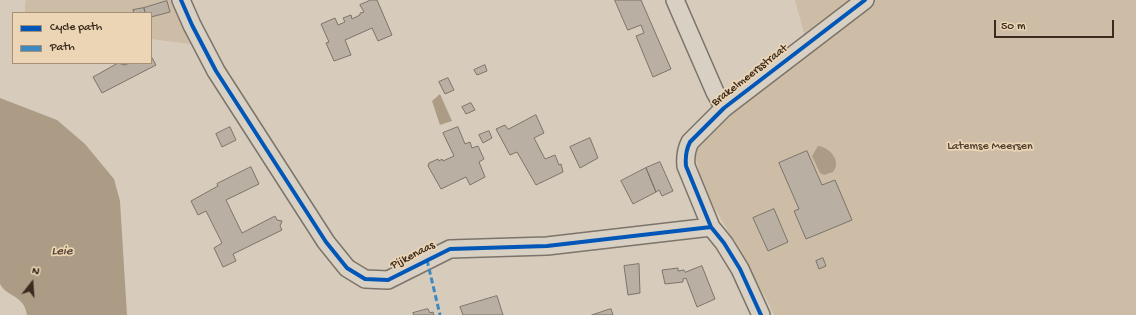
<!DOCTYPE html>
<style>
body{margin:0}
#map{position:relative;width:1136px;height:315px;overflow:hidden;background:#d7ccbb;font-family:"Gochi Hand",sans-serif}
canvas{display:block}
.legend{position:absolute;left:12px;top:12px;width:140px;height:52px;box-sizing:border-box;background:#ebd5b4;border:1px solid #a59178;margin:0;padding:5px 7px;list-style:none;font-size:12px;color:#3b2a1e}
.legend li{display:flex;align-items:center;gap:8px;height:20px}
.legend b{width:20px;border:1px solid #a59178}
.north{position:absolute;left:12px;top:263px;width:40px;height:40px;-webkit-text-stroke:3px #ebd5b4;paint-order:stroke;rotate:17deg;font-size:11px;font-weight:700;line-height:16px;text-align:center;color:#3b2a1e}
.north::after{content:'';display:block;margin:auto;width:14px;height:18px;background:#3b2a1e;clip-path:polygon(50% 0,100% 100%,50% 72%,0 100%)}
.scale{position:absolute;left:994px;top:20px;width:120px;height:18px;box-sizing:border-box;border:2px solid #3b2a1e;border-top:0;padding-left:5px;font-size:12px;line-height:14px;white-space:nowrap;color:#3b2a1e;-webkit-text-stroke:3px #ebd5b4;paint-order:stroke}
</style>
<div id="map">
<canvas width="1136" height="315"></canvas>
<ul class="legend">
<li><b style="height:5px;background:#0057b8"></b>Cycle path</li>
<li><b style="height:5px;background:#3e89bf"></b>Path</li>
</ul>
<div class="north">N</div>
<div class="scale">50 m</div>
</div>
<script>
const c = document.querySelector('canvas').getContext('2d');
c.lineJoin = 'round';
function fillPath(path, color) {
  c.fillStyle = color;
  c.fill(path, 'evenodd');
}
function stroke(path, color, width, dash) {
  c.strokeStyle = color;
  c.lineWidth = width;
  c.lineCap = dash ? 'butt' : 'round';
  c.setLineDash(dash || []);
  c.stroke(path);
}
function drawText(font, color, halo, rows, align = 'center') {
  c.font = font + ' "Gochi Hand",sans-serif';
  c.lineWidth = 3.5;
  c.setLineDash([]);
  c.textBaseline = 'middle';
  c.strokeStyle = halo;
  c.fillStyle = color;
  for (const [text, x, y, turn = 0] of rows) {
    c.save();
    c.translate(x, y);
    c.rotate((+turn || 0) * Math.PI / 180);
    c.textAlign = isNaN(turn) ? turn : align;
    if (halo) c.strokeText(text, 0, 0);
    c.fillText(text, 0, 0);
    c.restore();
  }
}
const green = new Path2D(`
 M26 0H172L190 44 151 39V13H25V4Z
 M795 0H1136V315H774L768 302 703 187 694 151 713 129 767 87 809 52Z`);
const water = new Path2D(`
 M440 94 452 121 440 125 432 101Z
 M0 98 57 120 85 144 114 179 120 201 127 315H27C26 311 25 306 22 303 15 294 5 294 0 284Z
 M818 146C830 147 842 162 833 172L824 175 820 173 812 156Z`);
const building = new Path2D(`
 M371 0H377L392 35 378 41 372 28 345 40 351 55 334 61 326 43 329 42 321 24 335 18 338 25 345 22 343 18 351 15 352 19 360 15V13L364 12 360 5Z
 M615 0H641L671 69 653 77 636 36 644 33 641 25 628 30Z
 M167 1 170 12 151 17V13H145L144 8Z
 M144 8 145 13H134L133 10Z
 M151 56 156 65 102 93 93 77 118 63 125 65 129 63H151Z
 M485 65 487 71 477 75 474 70Z
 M448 78 454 90 445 94 439 82Z
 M471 103 475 110 466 114 462 107Z
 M536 115 544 133 534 138 545 159 555 155 559 165 561 164 563 172 536 185 517 152 510 155 496 129 505 125 508 129Z
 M230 127 236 140 222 147 216 134Z
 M458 127 465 144 470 142 472 148 478 146 484 159 479 162 485 177 470 185 466 177 441 189 428 166 429 163 438 159 439 161 442 159 443 161 454 156 443 133Z
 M489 131 492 138 483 143 479 135Z
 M590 138 598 158 580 168 570 147Z
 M807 151 822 185 835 180 852 220 806 239 794 211 799 209 779 163Z
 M660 162 673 191 662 196 659 190 656 192 646 168Z
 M251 167 259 184 226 200 242 233 275 216 277 220 282 221 280 226 282 230 233 254 236 261 223 267 214 248 222 243 206 211 198 215 191 201 218 186 217 184Z
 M646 168 656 192 633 204 621 181Z
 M774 209 788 242 768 251 753 218Z
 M823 258 826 266 819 269 816 261Z
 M639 264 640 293 628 295 624 266Z
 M702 266 715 299 697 307 686 278 683 279V282L665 284 662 270 678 268V271L684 270 685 272Z
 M497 296 503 315H463L460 307Z
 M428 309 430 313 433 312 434 315H414L413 313Z
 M611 309 613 315H592Z`);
const minor = new Path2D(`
 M181 0 192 25 216 71 326 242 347 268 365 279 388 280 450 249 547 246 711 227
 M675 0 715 92 724 108
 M761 315 740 269 724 243 711 227 686 166C685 156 686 150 690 142L724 108 865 0`);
const quiet = new Path2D(`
 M427 260 440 315`);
const cycleway = new Path2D(`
 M181 0 192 25 216 71 326 242 347 268 365 279 388 280 450 249 547 246 711 227
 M761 315 740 269 724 243 711 227 686 166C685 156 686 150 690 142L724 108 865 0`);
const streetNames = [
 ["Brakelmeersstraat",750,76,-38],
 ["Pijkenaas",413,256,-27]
];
const parkNames = [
 ["Latemse Meersen",990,147]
];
const waterNames = [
 ["Leie",62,252]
];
fillPath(green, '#cdbda6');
fillPath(water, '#ac9c86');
fillPath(building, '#b9b0a3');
stroke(building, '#7c746a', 1);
stroke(minor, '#7c746a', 20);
stroke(minor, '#d9d0c4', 17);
stroke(quiet, '#3e89bf', 3, [6, 3]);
stroke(cycleway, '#0057b8', 4);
drawText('12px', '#3b2a1e', '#ebd5b4', streetNames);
drawText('12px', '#503e30', '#ebd5b4', parkNames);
drawText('italic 13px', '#534132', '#ebd5b4', waterNames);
</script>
